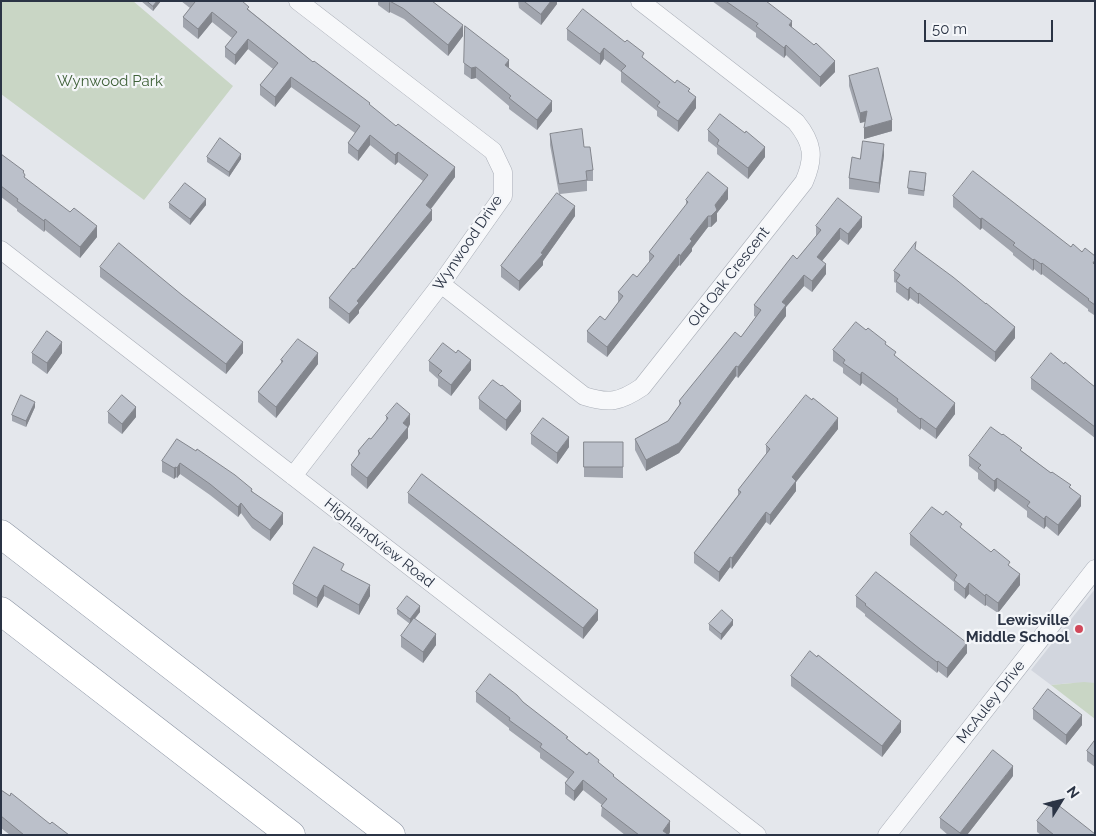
<!DOCTYPE html>
<style>
body{margin:0}
#map{position:relative;width:1096px;height:836px;overflow:hidden;background:#e4e7ec;font-family:Raleway,sans-serif}
canvas{display:block}
.frame{position:absolute;inset:0;border:2px solid #2b3445;pointer-events:none}
.north{position:absolute;left:1036px;top:776px;width:50px;height:50px;-webkit-text-stroke:4px #f4f6f9;paint-order:stroke;rotate:54deg;font-size:14px;font-weight:700;line-height:20px;text-align:center;color:#2b3445}
.north::after{content:'';display:block;margin:auto;width:18px;height:22px;background:#2b3445;clip-path:polygon(50% 0,100% 100%,50% 72%,0 100%)}
.scale{position:absolute;left:924px;top:20px;width:129px;height:22px;box-sizing:border-box;border:2px solid #2b3445;border-top:0;padding-left:6px;font-size:15px;line-height:18px;white-space:nowrap;color:#2b3445;-webkit-text-stroke:4px #f4f6f9;paint-order:stroke}
</style>
<div id="map">
<canvas width="1096" height="836"></canvas>
<div class="frame"></div>
<div class="north">N</div>
<div class="scale">50 m</div>
</div>
<script>
const c = document.querySelector('canvas').getContext('2d');
c.lineJoin = 'round';
function fillPath(path, color) {
  c.fillStyle = color;
  c.fill(path, 'evenodd');
}
function stroke(path, color, width, dash) {
  c.strokeStyle = color;
  c.lineWidth = width;
  c.lineCap = dash ? 'butt' : 'round';
  c.setLineDash(dash || []);
  c.stroke(path);
}
function drawText(font, color, halo, rows, align = 'center') {
  c.font = font + ' Raleway,sans-serif';
  c.lineWidth = 4.5;
  c.setLineDash([]);
  c.textBaseline = 'middle';
  c.strokeStyle = halo;
  c.fillStyle = color;
  for (const [text, x, y, turn = 0] of rows) {
    c.save();
    c.translate(x, y);
    c.rotate((+turn || 0) * Math.PI / 180);
    c.textAlign = isNaN(turn) ? turn : align;
    if (halo) c.strokeText(text, 0, 0);
    c.fillText(text, 0, 0);
    c.restore();
  }
}
const built = new Path2D(`
 M1095 589V683H1071L1051 685 1031 670Z`);
const green = new Path2D(`
 M1 1H133L233 86 144 200 1 94Z
 M1084 682 1095 683V719L1051 685Z`);
const minor = new Path2D(`
 M1 250 757 835
 M441 284 584 396C609 404 620 402 642 387L804 182C815 157 813 143 796 122L640 1
 M293 476 441 284 503 196V172L493 151 298 1
 M887 835 1095 569`);
const motorway = new Path2D(`
 M1 534 391 835
 M1 611 291 835`);
const wall = new Path2D(`
 M141 1H161L153 11Z
 M181 1H242L249 10 313 62 370 105 455 177 431 209 432 220 359 310V313L349 324 329 308V298L354 269 423 181 398 162 395 165 370 145 358 161 348 153V143L355 133 291 87 275 107 260 95V85L273 69 248 49 235 65 225 57V47L232 38 212 22 198 39 183 27V17L190 8Z
 M378 1H432L463 36 448 56 404 19 390 12 389 13 378 5Z
 M518 1H557V4L541 25 519 8Z
 M712 1H766L835 72 820 87 786 55 784 58 756 37V33Z
 M465 26 509 68 552 111 537 130 509 109V106L476 78 471 79 464 74Z
 M567 29 644 59 675 83 690 92 696 108 678 132 657 116V111L621 82V72L604 59 600 65 567 40Z
 M849 76 892 131 864 139 865 122 860 123 849 86Z
 M708 130 745 133 765 157 748 179 717 154V148L708 141Z
 M550 134 584 147 593 170V181H587V191L560 194 575 216 543 261V265L519 291 501 277V266L559 194 550 145Z
 M1 154 25 178 97 237 80 258 45 230 44 232 17 211V209L1 197Z
 M884 155 879 193 849 189V178L860 159Z
 M207 157 241 159 229 177 207 162Z
 M926 179 924 196 908 194V188Z
 M953 196 1071 247 1095 256V318L1094 315 1088 311V309L1042 274 1041 275 1034 269 1033 271 1013 255V253L982 228 980 230 953 207Z
 M728 199 717 213V221L711 227H708L692 248V251L680 266 679 265 607 357 587 342V331L605 320 618 303V292L637 277 649 263V252L686 206V200Z
 M169 203 206 205 190 225 169 208Z
 M816 226 862 227 848 245 840 239 822 261 826 274 812 292 804 286 786 307V316L738 378 736 376 679 453 646 471 635 450V439L668 421 679 406V401L741 337 756 317 754 316V305L797 259 816 236Z
 M916 250 1015 338 995 362 919 303 918 304 910 298 908 301 896 292V283L894 282V271Z
 M100 267 243 353 226 374 100 277Z
 M886 345 896 357 955 414 936 439 921 428 920 430 897 412V409L862 383 860 386 843 373V368L833 361V350Z
 M32 353H62L47 374 32 363Z
 M281 360 318 364 276 418 258 402V392L281 363Z
 M429 361 471 370 451 396 438 386V379L429 371Z
 M1031 378 1095 387V438L1031 389Z
 M501 386 521 411 506 431 479 409V397Z
 M35 407 26 427 12 421V415Z
 M108 412 136 417 122 434 108 423Z
 M386 416 410 424 408 428V438L367 489 351 475V465L358 456V451L371 439 386 421Z
 M838 429 796 482V491L770 525 766 522 732 569 730 567 719 582 694 563V553L738 495V490L766 455V445Z
 M531 434 569 447 557 464 531 444Z
 M177 439 252 491 283 524 270 541 252 528 241 513 238 517 210 495 180 474 177 478 176 477 174 479 162 472V461Z
 M584 442H623V478L584 477Z
 M1022 451 1071 488 1081 506 1058 536 1046 526 1044 529 1027 517V511L997 488 994 492 978 479V473L969 466V456Z
 M408 493 598 620 583 639 408 503Z
 M962 530 1010 567 1020 585 998 613 986 605 985 606 969 594 965 599 954 590V582L910 545V534Z
 M344 571 370 596 359 615 324 596 317 608 293 594V584Z
 M856 596 967 653 947 678 938 671 937 673 865 616V614L856 607Z
 M397 609 420 612 415 619 436 645 423 663 401 647V636L410 624 397 614Z
 M709 624 733 625 721 640 709 630Z
 M791 676 901 732 882 757 791 686Z
 M476 692 523 702 568 740 599 763 670 832 669 835H625L601 816 602 805 583 790 574 801 565 794V783L568 779 540 758V753L509 730V728L476 702Z
 M1033 709 1082 725 1066 745 1033 719Z
 M1095 740V767L1087 761V751Z
 M1013 776 967 835H948L940 828V818Z
 M1 790 50 824 69 835H10L1 828Z
 M1037 821 1095 835H1041L1037 832Z`);
const shadedWall = new Path2D(`
 M157 1H161L153 11V6Z
 M390 1V12L389 13V3Z
 M551 1H557V4L541 25V14Z
 M212 12V22L198 39V29Z
 M792 21V31L789 25Z
 M463 25V36L448 56V45Z
 M248 39V49L235 65V55Z
 M786 45V55L784 58V48Z
 M604 48V59L600 65V54Z
 M509 60V71L505 65Z
 M835 61V72L820 87V77Z
 M476 67V78L471 79V68Z
 M291 77V87L275 107V97Z
 M696 97V108L678 132V121Z
 M552 101V111L537 130V120Z
 M867 111V121L860 123V113Z
 M892 120V131L864 139V128Z
 M370 135V145L358 161V151Z
 M884 144V155L879 193V183Z
 M765 147V157L748 179V168Z
 M398 152V162L395 165V155Z
 M241 154V159L229 177V172Z
 M455 167V177L426 215V205Z
 M728 188V199L717 213V221L711 227V216L715 205Z
 M206 199V205L190 225V219Z
 M575 206V216L543 261V265L519 291V281L541 253Z
 M432 210V220L359 310V313L349 324V314L357 301Z
 M708 216V227L692 248V251L680 266V256L690 239Z
 M862 217V227L848 245V234Z
 M982 218V228L980 230V219Z
 M45 219V230L44 232V221Z
 M97 226V237L80 258V247Z
 M840 228V239L817 267V257Z
 M679 254V265L607 357V347Z
 M1034 259V269L1033 271V260Z
 M1042 263V274L1041 275V264Z
 M826 264V274L812 292V281Z
 M804 275V286L786 307V316L738 378V367L782 302Z
 M910 287V298L908 301V290Z
 M919 293V303L918 304V294Z
 M1015 327V338L995 362V352Z
 M62 342V353L47 374V363Z
 M243 342V353L226 374V364Z
 M318 353V364L276 418V407Z
 M471 360V370L451 396V385Z
 M736 366V376L679 453 646 471V460Z
 M862 372V383L860 386V375Z
 M521 401V411L506 431V420Z
 M35 402V407L26 427V421Z
 M955 403V414L936 439V429Z
 M136 407V417L122 434V424Z
 M410 414V424L408 428V438L367 489V478L403 423Z
 M838 418V429L796 482V491L770 525V515L792 477Z
 M921 418V428L920 430V419Z
 M569 437V447L557 464V453Z
 M180 463V474L177 478V468Z
 M176 467V477L174 479V468Z
 M997 478V488L994 492V481Z
 M1081 496V506L1058 536V525Z
 M241 503V513L238 517V507Z
 M766 512V522L732 569V558Z
 M283 513V524L270 541V530Z
 M1046 516V526L1044 529V519Z
 M730 557V567L719 582V572Z
 M1020 574V585L998 613V603Z
 M969 583V594L965 599V589Z
 M324 585V596L317 608V598Z
 M370 585V596L359 615V605Z
 M986 594V605L985 606V596Z
 M420 606V612L410 624V619Z
 M598 610V620L583 639V628Z
 M733 620V625L721 640V634Z
 M436 634V645L423 663V652Z
 M967 643V653L947 678V668Z
 M938 661V671L937 673V662Z
 M1082 715V725L1066 745V735Z
 M901 721V732L882 757V746Z
 M1013 766V776L967 835H960V833Z
 M583 780V790L574 801V791Z
 M670 821V832L668 835 663 831Z`);
const building = new Path2D(`
 M147 1H157L153 6Z
 M195 1H242L249 7 247 9 313 62 314 61 370 103 369 104 396 126 398 124 455 167 426 205 432 210 357 301 359 303 349 314 329 298 353 268 354 269 428 175 398 152 395 155 370 135 358 151 348 143 360 126 291 77 275 97 260 85 278 63 248 39 235 55 225 47 237 32 212 12 198 29 183 17 195 2Z
 M390 1H432L463 25 448 45 404 9Z
 M524 1H551L541 14Z
 M726 1H766L792 21 789 25 814 45 816 43 835 61 820 77 786 45 784 48 756 26 758 24Z
 M583 9 625 42 627 40 644 53 642 57 675 83 677 80 690 89 688 91 696 97 678 121 657 106 660 102 621 71 626 66 604 48 600 54 567 29Z
 M465 26 509 60 505 65 552 101 537 120 509 98 511 96 476 67 471 68 464 63Z
 M878 68 892 120 864 128 867 111 860 113 849 76Z
 M720 114 745 133 746 131 765 147 748 168 717 144 719 140 708 130Z
 M582 129 584 147H590L593 170 586 171 587 180 559 184 550 134Z
 M220 138 241 154 229 172 207 157Z
 M863 141 884 144 879 183 849 178 852 157 860 159Z
 M1 154 24 171 23 172 25 175 24 177 70 212 74 208 97 226 80 247 45 219 44 221 17 201 18 199 1 186Z
 M910 171 926 173 924 191 908 188Z
 M973 171 1071 247 1073 244 1082 252 1085 248 1095 256V260L1093 263 1095 265V305L1088 300 1089 299 1042 263 1041 264 1034 259 1033 260 1013 245 1015 243 982 218 980 219 953 196Z
 M708 172 728 188 715 205 717 210 711 216H708L690 239 692 241 680 256 679 254 607 347 587 331 600 316 605 320 623 296 618 292 633 274 637 277 654 256 649 252 688 202 686 200Z
 M185 183 206 199 190 219 169 203Z
 M557 193 575 206 541 253 543 254 519 281 501 266Z
 M838 198 862 217 848 234 840 228 817 257 826 264 812 281 804 275 782 302 786 305 738 367 736 366 679 443 646 460 635 439 668 421 681 403 679 401 735 332 741 337 761 310 754 305 793 255 797 259 821 230 816 226Z
 M916 242 915 249 953 277 986 304V303L1015 327 995 352 919 293 918 294 910 287 908 290 896 281 900 275 894 271Z
 M119 243 182 295 243 342 226 364 100 267Z
 M856 322 866 330 868 328 886 342 885 344 896 352 894 355 955 403 936 429 921 418 920 419 897 401 898 399 862 372 860 375 843 363 845 360 833 350Z
 M47 331 62 342 47 363 32 353Z
 M298 339 318 353 276 407 258 392 283 361 281 360Z
 M443 343 456 353 458 350 471 360 451 385 438 375 442 371 429 361Z
 M1051 353 1064 364 1065 362 1090 383 1095 387V427L1031 378Z
 M493 380 501 386 502 385 521 401 506 420 479 399V397Z
 M21 395 35 402 26 421 12 415Z
 M122 395 136 407 122 424 108 412Z
 M806 395 812 400 813 398 838 418 792 477 796 481 770 515 766 512 732 558 730 557 719 572 694 553 741 492 738 490 770 449 766 445Z
 M397 403 410 414 403 423 408 427 367 478 351 465 360 453 358 451 369 438 371 439 388 418 386 416Z
 M543 418 569 437 557 453 531 434Z
 M991 427 1002 435 1003 434 1022 448 1020 450 1051 473 1052 472 1071 485 1069 487 1081 496 1058 525 1046 516 1044 519 1027 506 1030 502 997 478 994 481 978 468 981 465 969 456Z
 M177 439 196 451 197 449 235 475 252 489 251 491 283 513 270 530 252 517 241 503 238 507 210 484 180 463 177 468 176 467 174 468 162 461Z
 M584 442H623V467H584Z
 M422 474 598 610 583 628 408 493Z
 M932 507 943 515 946 511 962 524 960 527 991 552 994 549 1010 562 1008 565 1020 574 998 603 986 594 985 596 969 583 965 589 954 580 957 575 910 534Z
 M314 547 344 564 341 570 370 585 359 605 324 585 317 598 293 584Z
 M876 572 967 643 947 668 938 661 937 662 920 649 865 605 866 604 856 596Z
 M407 596 420 606 410 619 397 609Z
 M722 610 733 620 721 634 709 624Z
 M414 618 436 634 423 652 401 636Z
 M810 651 817 657 818 655 901 721 882 746 791 676Z
 M490 674 517 695 523 702 568 737 566 738 587 755 589 752 599 760 598 762 614 775 613 776 670 821 663 831 669 835H639L601 806 607 799 583 780 574 791 565 783 574 772 540 747 542 744 509 720 510 718 476 692Z
 M1048 689 1082 715 1066 735 1033 709Z
 M1095 740V757L1087 751Z
 M993 750 1013 766 960 833 940 818Z
 M1 790 10 796 11 793 50 824 52 822 69 835H24L1 816Z
 M1053 801 1095 834V835H1054L1037 821Z`);
const markers = [
 [1079,629,5,"#d1495b"]
];
const parkNames = [
 ["Wynwood Park",110,81]
];
const streetNames = [
 ["Wynwood Drive",468,243,-56],
 ["Old Oak Crescent",729,277,-52],
 ["Highlandview Road",379,543,38],
 ["McAuley Drive",991,702,-52]
];
const poiNames = [
 ["Lewisville",1069,620],
 ["Middle School",1069,637]
];
fillPath(built, '#d2d6de');
fillPath(green, '#c9d6c5');
stroke(minor, '#a9aeb7', 19);
stroke(motorway, '#8b94a3', 29);
stroke(minor, '#f7f8fa', 18);
stroke(motorway, '#fff', 28);
fillPath(wall, '#a1a5ae');
fillPath(shadedWall, '#83868d');
fillPath(building, '#bbc0ca');
stroke(building, '#83868d', 1);
for (const [x, y, r, color] of markers) {
  const dot = new Path2D();
  dot.arc(x, y, r, 0, 2 * Math.PI);
  c.fillStyle = color;
  c.fill(dot);
  stroke(dot, '#f4f6f9', 2);
}
drawText('15px', '#3f6138', '#f4f6f9', parkNames);
drawText('15px', '#2b3445', '#f4f6f9', streetNames);
drawText('bold 15px', '#2b3445', '#f4f6f9', poiNames, 'right');
</script>
